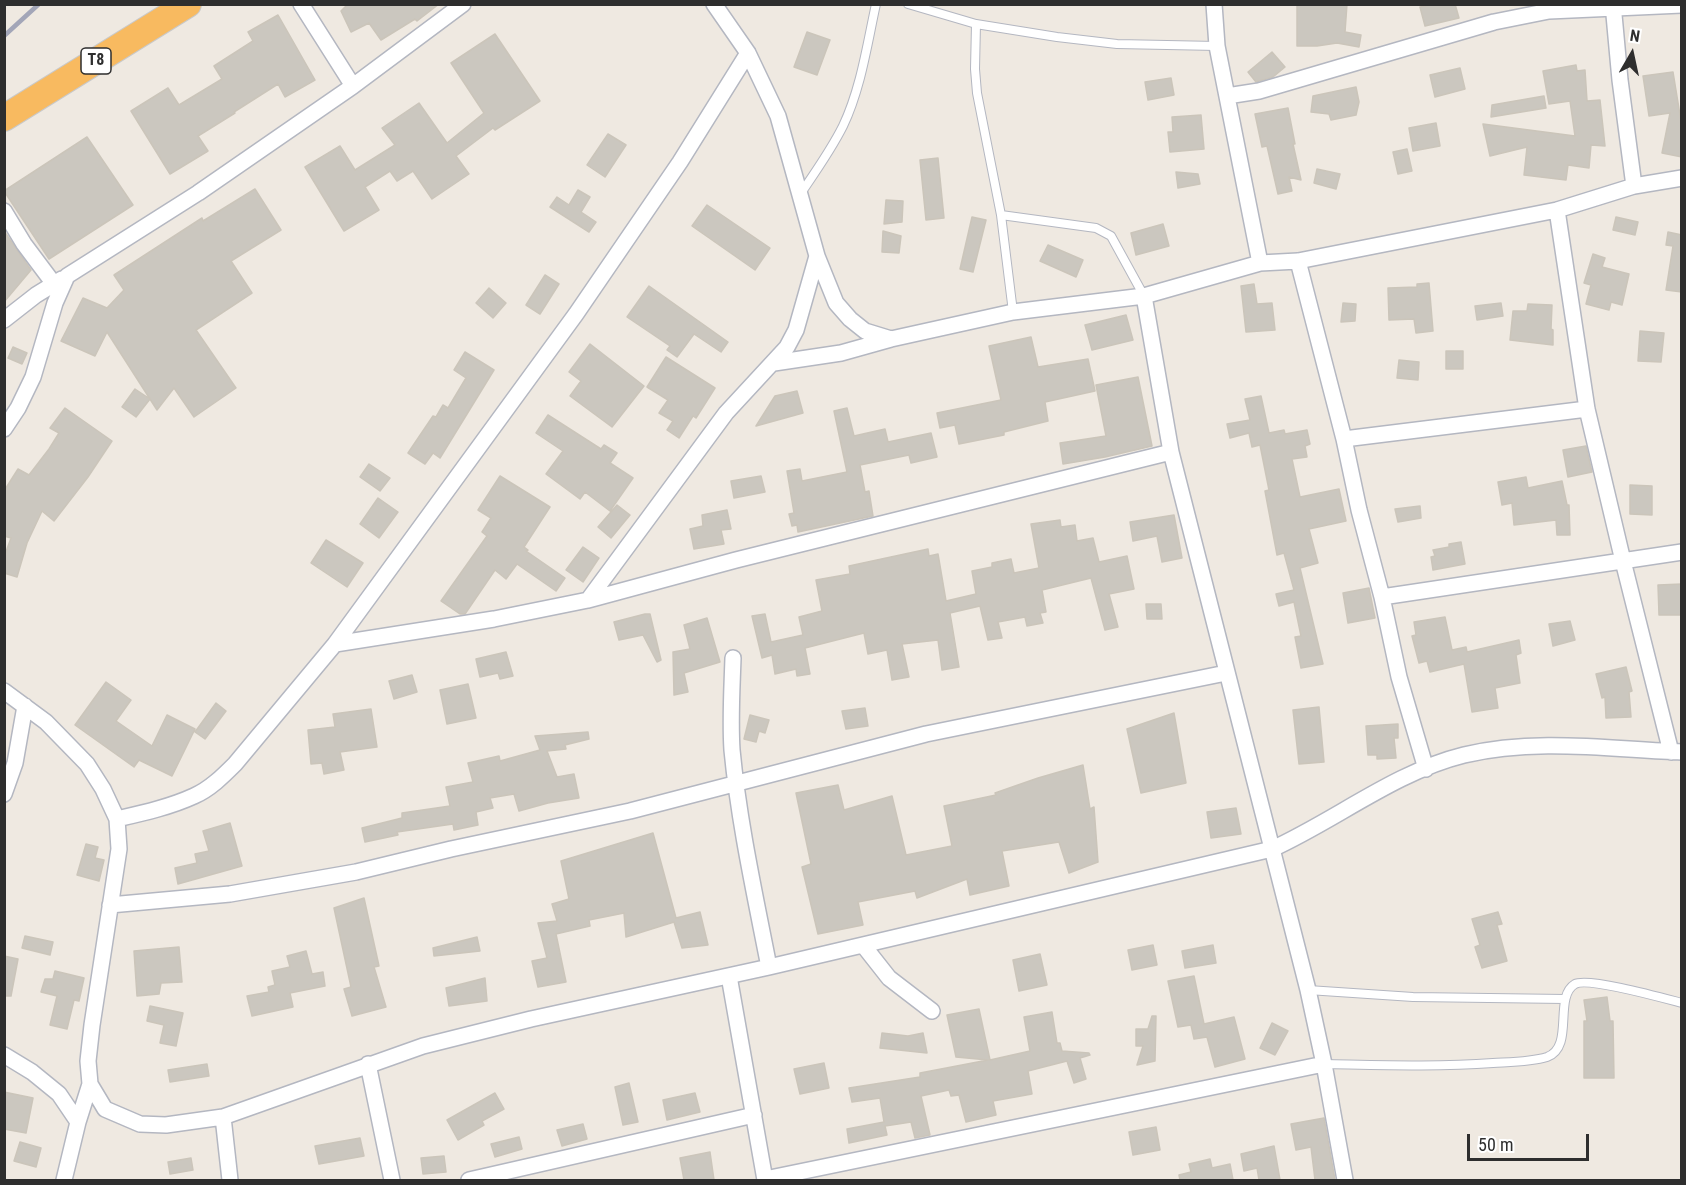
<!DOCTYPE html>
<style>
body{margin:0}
#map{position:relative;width:1686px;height:1185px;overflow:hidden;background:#efe9e1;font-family:"Roboto Condensed",sans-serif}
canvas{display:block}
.frame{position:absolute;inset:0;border:6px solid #2e2e2e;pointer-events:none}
.north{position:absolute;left:1602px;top:24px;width:60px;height:60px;-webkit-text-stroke:4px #fff;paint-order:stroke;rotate:9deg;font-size:16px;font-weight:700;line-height:24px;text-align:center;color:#2e2e2e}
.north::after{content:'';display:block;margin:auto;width:21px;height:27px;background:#2e2e2e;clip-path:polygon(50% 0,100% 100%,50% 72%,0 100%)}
.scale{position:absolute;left:1467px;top:1134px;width:122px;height:27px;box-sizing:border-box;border:3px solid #2e2e2e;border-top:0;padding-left:8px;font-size:18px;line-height:21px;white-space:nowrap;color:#2e2e2e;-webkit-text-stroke:4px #fff;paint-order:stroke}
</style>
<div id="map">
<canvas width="1686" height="1185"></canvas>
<div class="frame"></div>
<div class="north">N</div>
<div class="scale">50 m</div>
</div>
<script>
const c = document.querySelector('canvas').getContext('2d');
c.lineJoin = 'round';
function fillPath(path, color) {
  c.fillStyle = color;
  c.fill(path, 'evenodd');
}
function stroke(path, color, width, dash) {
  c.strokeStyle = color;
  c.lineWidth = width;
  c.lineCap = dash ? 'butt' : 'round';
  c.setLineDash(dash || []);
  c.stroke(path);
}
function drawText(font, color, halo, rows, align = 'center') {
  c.font = font + ' "Roboto Condensed",sans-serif';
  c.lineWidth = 4.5;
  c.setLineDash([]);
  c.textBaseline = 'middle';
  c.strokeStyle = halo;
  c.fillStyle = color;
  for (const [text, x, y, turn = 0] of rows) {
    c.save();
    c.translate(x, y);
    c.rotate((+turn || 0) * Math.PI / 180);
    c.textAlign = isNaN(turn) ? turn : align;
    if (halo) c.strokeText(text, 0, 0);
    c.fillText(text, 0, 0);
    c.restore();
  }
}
const building = new Path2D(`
 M348 4H439L417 21 415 19 381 40 369 23 351 32 341 11Z
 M1297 4H1347L1345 32 1361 35 1359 47 1337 43 1317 46H1297Z
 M1435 4H1455L1459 18 1425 26 1420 7Z
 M278 15 315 80 285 97 278 84 234 112 235 113 198 136 208 151 170 174 131 111 168 88 179 105 222 79 214 66 253 41 248 32Z
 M807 32 830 40 817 75 794 67Z
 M495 34 540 101 495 130 493 128 456 156 469 174 432 199 413 171 397 181 390 171 365 187 379 210 344 231 305 167 340 146 355 170 395 145 382 128 419 103 447 143 484 113 451 63Z
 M1272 52 1285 67 1273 77 1256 82 1248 72Z
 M1576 65 1577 71 1585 70 1587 101 1600 100 1605 146 1591 145 1589 168 1568 165 1566 180 1524 175 1527 147 1490 156 1483 124 1575 136 1570 101 1549 104 1543 71Z
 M1460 68 1465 89 1435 97 1430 75Z
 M1673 72 1682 127V157L1662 153 1670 113 1649 116 1643 76Z
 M1171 78 1174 95 1148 100 1145 82Z
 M1356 87 1359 102 1356 115 1331 120 1329 114 1311 112 1313 96Z
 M1544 96 1546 108 1491 117 1492 105Z
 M1288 108 1295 144H1293L1301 180 1289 177 1292 191 1278 194 1267 146 1262 147 1255 114Z
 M1201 115 1204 149 1170 152 1168 132H1173L1172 117Z
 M1436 123 1440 146 1413 151 1409 128Z
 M608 134 626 145 605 177 587 165Z
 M87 137 133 205 49 259 4 191Z
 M1407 149 1412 171 1398 174 1393 152Z
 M938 158 944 218 926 220 920 160Z
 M1317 169 1340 174 1336 189 1314 183Z
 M1176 172 1198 174 1200 184 1178 188Z
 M255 189 281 230 231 261 252 293 196 330 236 388 194 417 174 388 157 410 107 332 95 356 61 341 83 298 107 308 124 290 114 275 202 218 203 221Z
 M578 190 590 197 581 212 596 222 589 232 550 207 557 197 569 205Z
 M886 200 903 201 902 222 884 224Z
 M707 205 770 248 755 270 692 226Z
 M972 217 986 220 973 272 960 269Z
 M1616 217 1638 222 1635 235 1613 230Z
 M1163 224 1169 246 1136 255 1131 233Z
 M4 231 31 270 4 302Z
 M883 231 901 236 899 253 882 252Z
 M1668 232 1682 235V292L1666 290 1673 246 1666 245Z
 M1048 245 1083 260 1076 277 1040 261Z
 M1593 254 1605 258 1602 267 1629 274 1622 305 1611 302 1609 310 1586 304 1591 285 1584 283Z
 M545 275 559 284 540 314 526 305Z
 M1429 283 1433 331 1416 333 1414 319 1389 320 1388 288 1417 287V284Z
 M1254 284 1257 304 1272 303 1275 330 1246 332 1241 286Z
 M649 286 728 342 721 352 694 334 677 357 667 350 670 346 627 317Z
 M489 288 506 303 493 318 476 303Z
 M1343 303 1356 304 1355 321 1341 322Z
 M1501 303 1503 316 1477 320 1475 306Z
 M1528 304 1552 305 1551 329 1553 330V345L1510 340 1513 311H1527Z
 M1126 315 1133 340 1092 350 1085 325Z
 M1640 331 1664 333 1661 362 1638 361Z
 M1031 337 1038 367 1088 359 1095 391 1045 402 1048 421 1004 432V435L959 444 955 425 940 428 937 413 1001 400 989 346Z
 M590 344 644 386 612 427 570 396 581 381 569 372Z
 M13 347 27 353 22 364 8 358Z
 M1446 351H1463V369H1446Z
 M465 352 494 370 440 458 433 453 425 464 408 453 433 416 436 417 443 405 448 408 466 378 454 370Z
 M666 357 715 388 696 418 693 416 679 438 667 430 673 421 659 413 668 400 647 387Z
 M1399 360 1419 362 1418 380 1397 378Z
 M1138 377 1152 446 1105 457 1063 464 1060 443 1106 436 1096 385Z
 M135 389 150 399 136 417 122 407Z
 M797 391 803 413 756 426 775 396Z
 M1261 396 1269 433 1284 430 1285 434 1307 430 1310 444 1305 446 1307 457 1292 459 1300 497 1339 489 1346 521 1309 529 1318 563 1300 568 1323 664 1301 668 1295 637 1301 636 1294 602 1279 606 1276 594 1294 590 1284 553 1277 555 1265 491 1269 490 1260 445 1252 447 1249 433 1230 438 1227 424 1250 420 1245 399Z
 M65 408 112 441 88 477 54 521 42 511 27 543 17 577 4 573V557L11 538 4 536V491L18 469 29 475 49 449 59 433 50 428Z
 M847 408 854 436 885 429 888 442 931 433 937 457 911 463 909 455 860 465 865 492 869 491 873 516 798 532 797 525 792 526 789 514 794 513 787 471 800 469 802 481 847 472 834 411Z
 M548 415 601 449 604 445 617 453 610 463 633 478 610 511 585 492 580 499 546 474 563 451 536 433Z
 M1586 446 1592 472 1568 477 1563 450Z
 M369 464 390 478 380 491 360 477Z
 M500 476 550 507 524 547 528 550 526 551 565 578 556 591 517 564 506 579 495 570 465 614H460L441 601 487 536 482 532 491 518 478 510Z
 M761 476 765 492 734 498 731 481Z
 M1526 477 1528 488 1562 481 1567 505H1569L1570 535H1557L1556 520 1514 525 1512 503 1502 505 1498 482Z
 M1630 485 1652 486V515L1630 514Z
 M378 498 398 512 379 538 360 524Z
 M617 505 630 515 611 538 598 527Z
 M1420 506 1421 518 1398 522 1395 509Z
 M727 510 731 529 721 530 724 544 694 549 690 529 703 526 702 515Z
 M1174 515 1182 558 1162 562 1157 536 1133 541 1130 522Z
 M1060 520 1061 527 1075 525 1077 541 1093 538 1099 562 1127 556 1134 589 1109 594 1118 627 1105 630 1091 578 1042 590 1046 612 1040 613 1043 623 1027 626 1025 617 998 622 1002 638 988 640 980 606 950 613 959 667 942 670 938 640 902 644 909 677 892 680 887 650 868 654 864 633 805 648 810 674 797 676 796 669 775 674 772 655 762 658 752 616 765 614 771 642 803 635 799 617 822 611 816 580 850 574 849 566 928 549 929 556 938 554 946 601 976 594 972 571 992 567V563L1011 559 1014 573 1039 568 1031 524Z
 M326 540 363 563 347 587 311 563Z
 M1461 542 1465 564 1433 570 1431 557 1435 556 1433 550 1449 547V544Z
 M583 547 599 558 583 582 566 570Z
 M1682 584V615H1659L1658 585Z
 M1369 588 1375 618 1348 623 1343 593Z
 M1146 604H1161L1162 619H1147Z
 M645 614H650L661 660 657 662 643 635 619 640 614 622Z
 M1445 617 1452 650 1466 647 1467 652 1519 640 1521 653 1516 655 1520 683 1495 688 1498 708 1472 712 1464 664 1430 672 1427 661 1419 663 1412 636 1416 635 1414 622Z
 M707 618 720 662 684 673 688 692 674 695 673 652 690 649 684 625Z
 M1570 621 1575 640 1553 646 1549 624Z
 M506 652 513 676 500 679 498 673 480 677 476 659Z
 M1626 667 1632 691 1629 692 1631 717 1606 718 1605 697 1602 698 1596 674Z
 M412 675 417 692 394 699 389 681Z
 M106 682 131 700 116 721 152 746 167 715 195 729 172 776 139 760 134 767 75 725Z
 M468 684 476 718 447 724 440 690Z
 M216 703 226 711 205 739 195 732Z
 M1319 707 1324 762 1299 764 1293 710Z
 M865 708 868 726 846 729 842 711Z
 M371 709 377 747 340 752 344 770 324 774 322 763 311 764 308 730 335 727 333 714Z
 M1174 713 1186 783 1141 793 1127 729Z
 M750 715 769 720 765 733 759 731 756 742 744 739Z
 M1398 724V738H1394L1396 758 1377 759V755H1368L1366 726Z
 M588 732 589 739 565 745 566 749 547 751 557 777 574 774 579 798 548 803 519 811 514 794 490 798 493 808 476 812 478 825 454 830 453 824 397 832 398 835 365 842 362 828 402 818V813L450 806 446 787 473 782 468 763 499 756 500 761 540 750 535 736Z
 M1083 765 1090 809 1094 807 1098 862 1069 873 1059 842 1002 851 1009 886 970 895 967 879 917 898 915 891 858 902 863 925 818 934 802 867 811 864 796 793 838 785 844 810 892 796 906 855 952 846 944 806 996 795 995 793 1038 778Z
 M1236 808 1241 834 1211 838 1207 812Z
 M230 823 242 866 178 884 175 868 197 863 195 854 209 851 203 831Z
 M653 833 676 918 700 912 708 945 682 948 674 922 626 937 624 913 589 920 590 926 556 934 566 982 538 987 532 961 547 958 538 923 557 921 552 904 569 899 561 861Z
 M86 844 98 847 95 858 104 860 99 881 77 875Z
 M364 898 379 966 374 967 386 1007 352 1016 344 989 351 987 334 908Z
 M1498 912 1502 924 1497 925 1507 961 1482 968 1475 947 1480 945 1472 919Z
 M25 936 53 942 50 955 22 948Z
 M477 937 480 951 434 956 433 948Z
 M1153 945 1157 965 1132 970 1128 950Z
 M1213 945 1216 963 1185 968 1182 951Z
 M179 947 182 982 161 983 159 994 137 996 134 951Z
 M306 951 312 974 323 972 325 986 290 993 293 1007 252 1016 247 996 269 992 268 987 275 985 272 971 290 967 287 956Z
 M1040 954 1047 985 1019 991 1013 960Z
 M4 956 18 959 11 996H4Z
 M55 971 84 978 79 1001 74 1000 67 1029 50 1025 57 996 41 992 45 979H53Z
 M1194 976 1204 1024 1234 1017 1245 1059 1215 1067 1207 1037 1194 1039 1191 1025 1178 1027 1168 981Z
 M485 978 487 1001 449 1006 446 988Z
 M1607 997 1610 1021H1613L1614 1078H1584V1021H1587L1584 1000Z
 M150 1006 183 1013 176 1046 160 1043 164 1025 147 1021Z
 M979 1009 990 1060 1030 1051 1024 1017 1052 1012 1057 1043H1060L1062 1051 1089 1053 1090 1055 1080 1058 1086 1079 1074 1083 1067 1061 1028 1071 1032 1094 993 1101 996 1115 966 1122 959 1095 951 1096 949 1090 921 1096 930 1135 915 1138 911 1122 885 1126 887 1135 849 1143 847 1129 884 1122 880 1098 852 1102 849 1088 920 1077V1073L988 1060 956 1057 947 1015Z
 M1152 1016H1156L1155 1061 1137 1065 1143 1046H1136V1029H1148Z
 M1272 1023 1288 1031 1275 1055 1260 1048Z
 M882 1033 908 1036 923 1033 927 1053 880 1048Z
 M824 1063 829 1088 800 1094 794 1069Z
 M207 1064 209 1076 170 1082 168 1070Z
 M629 1083 638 1122 623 1125 615 1087Z
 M4 1092 33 1098 26 1133 4 1129Z
 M495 1093 504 1109 482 1121 484 1125 458 1140 447 1120Z
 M695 1093 700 1112 667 1120 663 1100Z
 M1324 1118 1335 1180H1315L1311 1147 1296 1150 1291 1124Z
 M583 1124 587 1139 562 1146 557 1130Z
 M1156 1127 1160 1150 1133 1155 1129 1132Z
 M519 1137 522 1149 495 1157 491 1144Z
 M360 1138 364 1156 319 1164 315 1146Z
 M20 1142 41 1148 36 1167 14 1161Z
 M1274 1146 1280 1180H1259L1257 1168 1244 1171 1241 1154Z
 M710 1152 714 1180H684L680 1158Z
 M444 1156 446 1172 423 1174 421 1158Z
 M191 1158 193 1170 170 1174 168 1162Z
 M1210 1159 1212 1168 1230 1164 1233 1180H1180L1179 1175 1191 1172 1189 1164Z`);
const service = new Path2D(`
 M908 4 976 24 1057 37 1117 44 1217 46
 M976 24 975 69 977 93 1001 215 1013 312
 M801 193C816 171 831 150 843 126 861 88 867 45 876 4
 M1001 215 1096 228 1111 236 1144 296
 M1308 990 1413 997 1565 999
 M1324 1064C1381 1065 1437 1067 1493 1063 1510 1062 1531 1062 1547 1057 1575 1047 1553 997 1575 984 1588 977 1663 998 1682 1003`);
const minor = new Path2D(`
 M301 4 353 86
 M714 4 748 53 778 116 817 256 836 303 850 319 865 331 891 339 1013 312 1144 296 1260 263
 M1214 4 1217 46 1260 263 1298 261 1557 210 1634 186 1682 178
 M1613 4 1620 80 1634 186
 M1227 96 1259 91 1494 22 1549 11 1682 5
 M1557 210 1587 409 1623 561 1671 752
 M4 211 24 244 54 284
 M1298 261 1344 439 1359 510 1382 597 1399 677 1426 769
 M1144 296 1171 452
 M4 320 36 295 62 279
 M774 363 841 353 891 339
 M4 429 18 408 33 377 55 303 67 276 198 193 353 86 463 4
 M1344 439 1587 409
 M1382 597 1682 552
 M588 600 726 413 787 347 796 330 817 256
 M335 644 494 619 588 600 736 560 1171 452 1308 990 1324 1064 1345 1180
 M733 658C732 689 730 719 732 750 739 823 755 895 769 967
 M4 691 46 722 87 764 103 789 117 819 119 849 92 1025 88 1061 90 1084 105 1109 140 1124 166 1125 223 1117 423 1046 531 1019 769 967 1272 849C1336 820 1395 772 1464 755 1535 738 1609 749 1682 752
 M4 794 15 763 25 706
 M117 819C143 813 170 807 194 796 210 789 223 776 235 764L335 644 576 314 680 162 748 53
 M110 905 230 894 356 872 451 849 630 811 926 734 1226 673
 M863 945 889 978 932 1011
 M729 976 765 1180
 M4 1055 32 1072 59 1094 78 1122
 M368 1064 392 1180
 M223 1117 230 1180
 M765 1179 1324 1064
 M64 1180 78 1122 90 1084
 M469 1180 754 1115`);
const trunk = new Path2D(`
 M4 118 188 4`);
const rail = new Path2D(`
 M4 36 39 4`);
const shields = [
 [96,61,30]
];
const shieldNames = [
 ["T8",96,61]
];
fillPath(building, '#cbc7bf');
stroke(building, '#cbc5ba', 1.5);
stroke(service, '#b4b7c1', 10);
stroke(minor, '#b4b7c1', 18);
stroke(trunk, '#c9c9c9', 28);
stroke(service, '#fff', 8);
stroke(minor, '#fff', 15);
stroke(trunk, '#f8ba60', 26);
stroke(rail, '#a3a6b8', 4.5);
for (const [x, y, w] of shields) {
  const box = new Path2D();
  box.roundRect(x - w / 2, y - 13, w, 26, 4.5);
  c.fillStyle = '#fff';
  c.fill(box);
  stroke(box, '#2e2e2e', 1.5);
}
drawText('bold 16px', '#2e2e2e', null, shieldNames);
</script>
